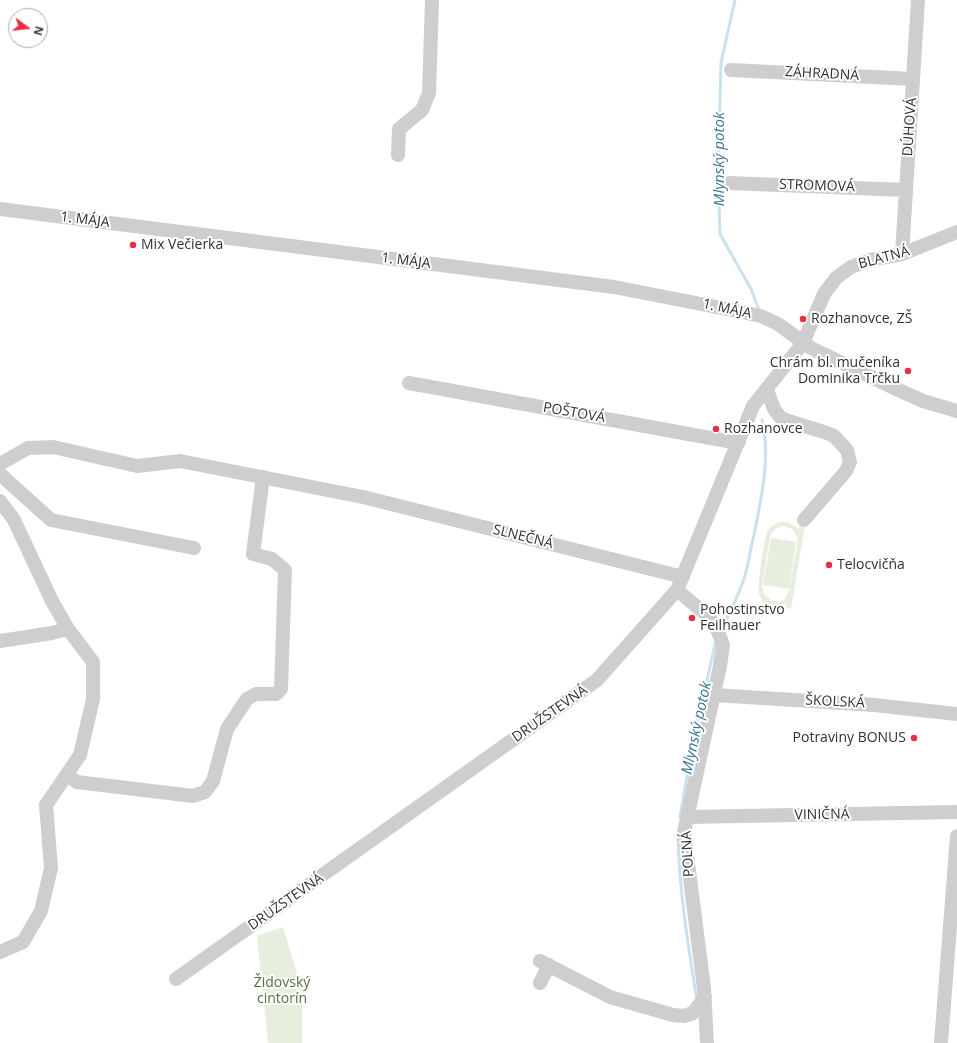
<!DOCTYPE html>
<meta charset="utf-8">
<style>
body{margin:0}
#map{position:relative;width:957px;height:1043px;overflow:hidden;background:#fff;font-family:"Open Sans",sans-serif}
canvas{display:block}
.north{position:absolute;left:8px;top:8px;width:40px;height:40px;box-sizing:border-box;background:#fff;border:1px solid #adadad;border-radius:50%;rotate:105deg;font-size:11px;font-weight:700;line-height:16px;text-align:center;color:#313131}
.north::after{content:'';display:block;margin:auto;width:14px;height:18px;background:#ec2e41;clip-path:polygon(50% 0,100% 100%,50% 72%,0 100%)}
</style>
<div id="map">
<canvas width="957" height="1043"></canvas>
<div class="north">N</div>
</div>
<script>
const c = document.querySelector('canvas').getContext('2d');
c.lineJoin = 'round';
function fillPath(path, color) {
  c.fillStyle = color;
  c.fill(path, 'evenodd');
}
function stroke(path, color, width, dash) {
  c.strokeStyle = color;
  c.lineWidth = width;
  c.lineCap = dash ? 'butt' : 'round';
  c.setLineDash(dash || []);
  c.stroke(path);
}
function drawText(font, color, halo, rows, align = 'center') {
  c.font = font + ' "Open Sans",sans-serif';
  c.lineWidth = 4;
  c.setLineDash([]);
  c.textBaseline = 'middle';
  c.strokeStyle = halo;
  c.fillStyle = color;
  for (const [text, x, y, turn = 0] of rows) {
    c.save();
    c.translate(x, y);
    c.rotate((+turn || 0) * Math.PI / 180);
    c.textAlign = isNaN(turn) ? turn : align;
    if (halo) c.strokeText(text, 0, 0);
    c.fillText(text, 0, 0);
    c.restore();
  }
}
const green = new Path2D(`
 M779 522C788 521 793 524 799 530L800 524 805 525 791 609 786 608 787 603C782 606 778 607 772 606 766 605 761 600 759 594 757 587 764 539 767 532 770 527 774 524 779 522ZM784 526 792 529 798 538 789 591 785 599 781 601H772L765 595 763 591 762 586 770 537C773 529 776 527 784 526Z
 M771 538 796 542 789 589 763 585Z
 M283 927 302 990V1043H268L257 936Z`);
const stream = new Path2D(`
 M735 0 721 63 718 175 720 234 751 289 759 310
 M722 628C731 610 741 591 746 572 749 560 751 547 754 535 761 499 771 457 762 420
 M680 817 692 747 716 640
 M678 835C679 890 688 945 697 1000`);
const minor = new Path2D(`
 M731 70 913 79
 M398 155 399 129 422 110 429 93 432 0
 M729 183 905 190
 M0 209 614 287 742 312 761 316 778 324 811 348 894 388 923 401 957 411
 M902 254 918 0
 M409 383 727 441 739 442
 M767 390 774 409 781 418 795 423 827 433 834 436 847 450 850 462 846 471 804 520
 M0 464 28 448 53 447 137 466 180 461 363 497 683 577
 M0 474 51 520 194 548
 M0 501 14 520 52 601 68 629 93 662V699L80 755 46 805 51 868 41 911 23 942 0 952
 M677 590 708 616 717 629 723 645 720 666 684 832 704 988 707 1043
 M0 641 52 633 68 629
 M714 695 874 705 957 714
 M67 775 77 782 193 796 205 792 213 781 227 729 247 699 256 694H276L281 689 285 570 272 559 253 554 263 477
 M687 817 957 812
 M540 961 610 997 673 1015 684 1016 693 1013 705 997
 M176 979 597 680 677 590 753 406 803 343 824 294 836 278 851 267 870 260 902 254 957 232
 M540 983 549 965
 M941 1043 957 836`);
const markers = [
 [133,245,4,"#ec2e41"],
 [803,319,4,"#ec2e41"],
 [908,371,4,"#ec2e41"],
 [716,429,4,"#ec2e41"],
 [829,565,4,"#ec2e41"],
 [692,618,4,"#ec2e41"],
 [914,738,4,"#ec2e41"]
];
const streetNames = [
 ["ZÁHRADNÁ",822,74,3],
 ["DÚHOVÁ",910,127,-86],
 ["STROMOVÁ",817,186,2],
 ["1. MÁJA",85,220,7],
 ["BLATNÁ",884,258,-15],
 ["1. MÁJA",406,261,7],
 ["1. MÁJA",727,309,12],
 ["POŠTOVÁ",574,413,10],
 ["SLNEČNÁ",523,537,14],
 ["ŠKOLSKÁ",835,702,3],
 ["DRUŽSTEVNÁ",550,714,-35],
 ["VINIČNÁ",822,815,-1],
 ["POĽNÁ",688,854,-94],
 ["DRUŽSTEVNÁ",286,902,-35]
];
const poiNames = [
 ["Mix Večierka",141,245],
 ["Rozhanovce, ZŠ",811,319],
 ["Chrám bl. mučeníka",900,363,"right"],
 ["Dominika Trčku",900,379,"right"],
 ["Rozhanovce",724,429],
 ["Telocvičňa",837,565],
 ["Pohostinstvo",700,610],
 ["Feilhauer",700,626],
 ["Potraviny BONUS",906,738,"right"]
];
const parkNames = [
 ["Židovský",282,983],
 ["cintorín",282,999]
];
const waterNames = [
 ["Mlynský potok",720,159,-90],
 ["Mlynský potok",697,728,-78]
];
fillPath(green, '#e7eede');
stroke(stream, '#cae1ee', 3);
stroke(minor, '#cecece', 14);
for (const [x, y, r, color] of markers) {
  const dot = new Path2D();
  dot.arc(x, y, r, 0, 2 * Math.PI);
  c.fillStyle = color;
  c.fill(dot);
  stroke(dot, '#fff', 1.5);
}
drawText('14px', '#313131', '#fff', streetNames);
drawText('14px', '#313131', '#fff', poiNames, 'left');
drawText('14px', '#556f3c', '#fff', parkNames);
drawText('italic 15px', '#3a7597', '#fff', waterNames);
</script>
